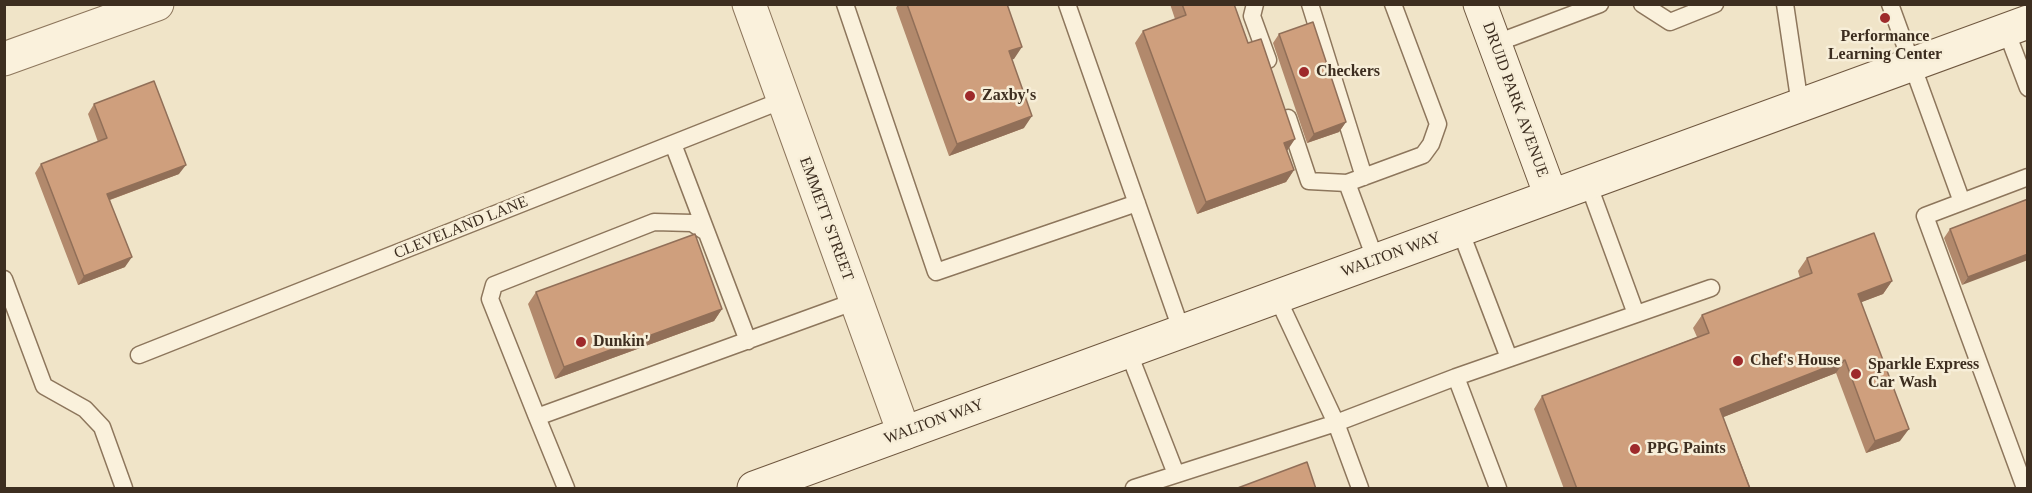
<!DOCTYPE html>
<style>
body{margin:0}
#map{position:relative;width:2032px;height:493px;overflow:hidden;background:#f0e4c8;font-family:Georgia,serif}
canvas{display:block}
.frame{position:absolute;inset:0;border:6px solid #3d2e20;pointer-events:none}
</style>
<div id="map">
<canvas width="2032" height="493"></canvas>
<div class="frame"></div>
</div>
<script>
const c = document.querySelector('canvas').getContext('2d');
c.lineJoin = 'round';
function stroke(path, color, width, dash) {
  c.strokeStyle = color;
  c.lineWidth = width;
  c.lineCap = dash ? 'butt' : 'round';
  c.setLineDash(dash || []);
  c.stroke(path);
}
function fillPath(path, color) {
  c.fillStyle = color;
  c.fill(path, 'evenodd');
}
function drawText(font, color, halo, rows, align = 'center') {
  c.font = font + ' Georgia,serif';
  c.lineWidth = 5;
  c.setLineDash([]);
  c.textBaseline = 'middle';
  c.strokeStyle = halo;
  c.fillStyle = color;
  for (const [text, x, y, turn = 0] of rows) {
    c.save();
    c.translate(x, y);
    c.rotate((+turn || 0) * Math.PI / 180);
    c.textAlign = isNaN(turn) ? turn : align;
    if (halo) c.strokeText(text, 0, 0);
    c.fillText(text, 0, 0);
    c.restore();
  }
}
const lane = new Path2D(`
 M845 4 936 272 1137 203
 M1067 4 1182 332
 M1255 4 1252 16 1268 60
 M1310 4 1364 177
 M1642 4 1670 22 1715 4
 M1785 4 1800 105
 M1890 4 1962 202
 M2006 30 2028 88
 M1494 44 1600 4
 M1288 118 1309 181 1347 183 1423 155 1431 144 1438 124 1393 4
 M673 144 748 341
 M1347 183 1376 261
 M1588 183 1636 314
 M1460 230 1509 358
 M4 279 44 386 85 409 102 427 124 488
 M1277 297 1336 423 1360 488
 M1128 351 1176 474
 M139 355 783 100
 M1456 377 1498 488
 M537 417 490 299 494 285 654 222 692 223 706 232
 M566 488 537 417 856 301
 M1134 488 1336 423 1456 377 1711 288
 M2025 488 1925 216 2028 177`);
const street = new Path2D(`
 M749 4 904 433
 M4 59 157 4`);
const secondary = new Path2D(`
 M1480 4 1551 196
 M754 488 2028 22`);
const wall = new Path2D(`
 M898 4H1007L1014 59H1012L1024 128 949 156 896 8Z
 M1170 4H1234L1294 170 1286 182 1197 214 1135 43 1143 31 1175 19Z
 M1279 34 1346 122 1339 132 1307 143 1273 43Z
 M94 104 179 174 110 200 125 267 78 285 35 173 41 164 98 142 88 114Z
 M2028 199 1962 285 1944 238 1950 229Z
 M1807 258 1892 281 1883 294 1861 302 1900 441 1866 453 1836 373 1723 417 1751 489H1564L1534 409 1542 396 1697 337 1693 328 1702 315 1800 278 1798 271Z
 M536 292 722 309 714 321 555 379 528 304Z`);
const shadedWall = new Path2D(`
 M1022 47 1014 59 1000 63 1009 51Z
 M1032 116 1024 128 949 156 957 144Z
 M1346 122 1339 132 1307 143 1314 134Z
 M1295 139 1287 151 1284 143Z
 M186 165 179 174 101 203 107 194Z
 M1294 170 1286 182 1197 214 1206 202Z
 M2028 254V260L1962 285 1968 277Z
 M132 257 125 267 78 285 84 276Z
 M1892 281 1883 294 1849 307 1858 294Z
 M722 309 714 321 555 379 564 367Z
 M1845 360 1836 373 1711 422 1720 409Z
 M1909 429 1900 441 1866 453 1875 441Z`);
const building = new Path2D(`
 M907 4H1007L1022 47 1009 51 1032 116 957 144Z
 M1182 4H1234L1248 43 1261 39 1295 139 1284 143 1294 170 1206 202 1143 31 1186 15Z
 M1313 22 1346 122 1314 134 1279 34Z
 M154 81 186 165 107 194 132 257 84 276 41 164 107 138 94 104Z
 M2028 199V254L1968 277 1950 229Z
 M1874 233 1892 281 1858 294 1909 429 1875 441 1845 360 1720 409 1750 489H1577L1542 396 1709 333 1702 315 1812 273 1807 258Z
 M695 234 722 309 564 367 536 292Z
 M1307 462 1316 489H1235Z`);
const markers = [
 [1885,18,6,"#9e2a2b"],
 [1304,72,6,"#9e2a2b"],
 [970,96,6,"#9e2a2b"],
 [581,342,6,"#9e2a2b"],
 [1738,361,6,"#9e2a2b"],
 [1856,374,6,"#9e2a2b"],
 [1635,449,6,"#9e2a2b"]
];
const poiNames = [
 ["Performance",1885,37,"center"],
 ["Learning Center",1885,55,"center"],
 ["Checkers",1316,72],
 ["Zaxby's",982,96],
 ["Dunkin'",593,342],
 ["Chef's House",1750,361],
 ["Sparkle Express",1868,365],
 ["Car Wash",1868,383],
 ["PPG Paints",1647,449]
];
const streetNames = [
 ["DRUID PARK AVENUE",1515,100,70],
 ["EMMETT STREET",826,219,70],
 ["CLEVELAND LANE",461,228,-22],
 ["WALTON WAY",1391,255,-20],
 ["WALTON WAY",934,422,-20]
];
stroke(lane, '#8d765c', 19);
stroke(street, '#8d765c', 35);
stroke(secondary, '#6f573f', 35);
stroke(lane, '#faf1dc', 16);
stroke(street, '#faf1dc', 33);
stroke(secondary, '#faf1dc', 33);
fillPath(wall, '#b2896c');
fillPath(shadedWall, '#916f58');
fillPath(building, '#cf9f7d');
stroke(building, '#916f58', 1.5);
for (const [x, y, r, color] of markers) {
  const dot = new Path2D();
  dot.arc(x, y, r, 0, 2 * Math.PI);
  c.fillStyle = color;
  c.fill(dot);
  stroke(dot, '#f7eed8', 2);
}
drawText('bold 16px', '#3d2e20', '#f7eed8', poiNames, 'left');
drawText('16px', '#3d2e20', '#f7eed8', streetNames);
</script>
